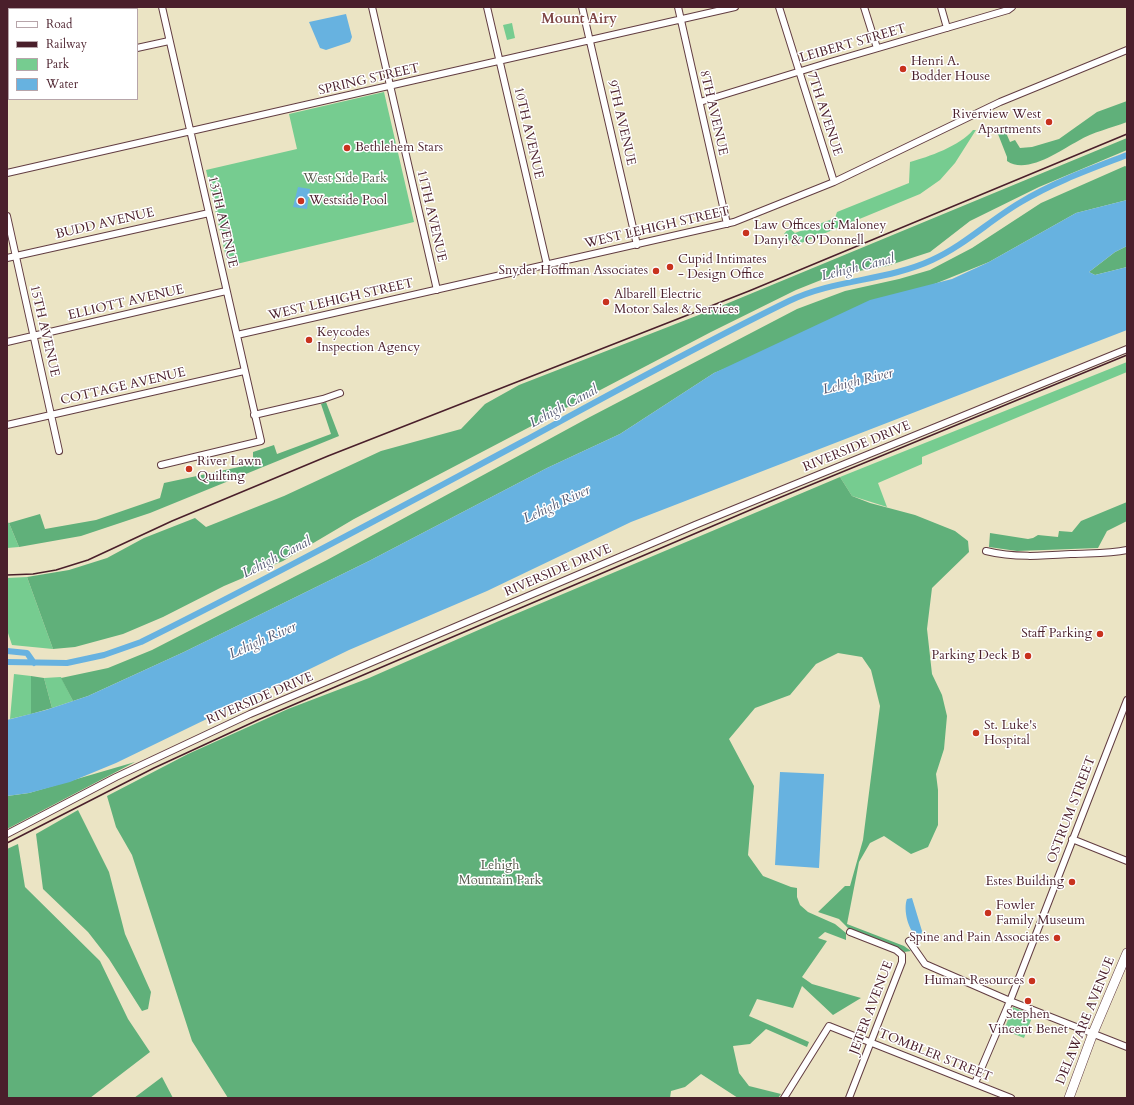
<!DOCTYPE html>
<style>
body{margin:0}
#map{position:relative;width:1134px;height:1105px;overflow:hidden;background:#ebe4c4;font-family:Cardo,serif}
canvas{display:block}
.frame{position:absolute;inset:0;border:8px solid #4a1f2b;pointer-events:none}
.legend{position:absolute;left:8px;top:8px;width:130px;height:92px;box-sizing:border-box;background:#fff;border:1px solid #b7a5aa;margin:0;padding:5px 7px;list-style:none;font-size:12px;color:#4a1f2b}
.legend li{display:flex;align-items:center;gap:8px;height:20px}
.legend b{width:20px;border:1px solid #b7a5aa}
</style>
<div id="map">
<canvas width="1134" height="1105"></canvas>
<div class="frame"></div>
<ul class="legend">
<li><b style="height:5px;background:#fff"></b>Road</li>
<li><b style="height:5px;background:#4a1f2b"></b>Railway</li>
<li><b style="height:11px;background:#76cc90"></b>Park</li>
<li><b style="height:11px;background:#67b2e0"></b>Water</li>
</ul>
</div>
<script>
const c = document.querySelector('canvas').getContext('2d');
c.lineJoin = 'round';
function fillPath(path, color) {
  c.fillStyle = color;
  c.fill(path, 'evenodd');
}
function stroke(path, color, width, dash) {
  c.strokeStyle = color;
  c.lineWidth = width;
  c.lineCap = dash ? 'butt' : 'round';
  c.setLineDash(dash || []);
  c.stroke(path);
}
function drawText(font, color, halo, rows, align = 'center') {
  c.font = font + ' Cardo,serif';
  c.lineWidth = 3;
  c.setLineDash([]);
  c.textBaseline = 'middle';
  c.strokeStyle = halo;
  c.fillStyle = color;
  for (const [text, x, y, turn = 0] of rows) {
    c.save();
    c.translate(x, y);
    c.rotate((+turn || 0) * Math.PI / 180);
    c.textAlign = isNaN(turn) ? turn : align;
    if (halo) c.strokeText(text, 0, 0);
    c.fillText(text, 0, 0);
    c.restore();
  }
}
const green = new Path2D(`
 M512 23 515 38 507 40 503 25Z
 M384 92 414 222 228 266 206 170 297 149 289 114Z
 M973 130H976L955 163 940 180 920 194 794 246 784 234 789 228 795 233 835 218 837 212 909 183 910 162C928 157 960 146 973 130Z
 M1127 362V372L922 457V464L878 483 887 507 852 496 840 477Z
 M7 522 9 523 19 547 7 548Z
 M27 577 53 649 12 645 7 630V578Z
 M14 674 31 676V714L10 719Z
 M61 677 73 701 52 708 44 678Z
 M1013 1007 1033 1015 1024 1038 1004 1030Z`);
const forest = new Path2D(`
 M1127 101V122C1111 128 1093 132 1078 141 1061 150 1027 175 1007 161V157L996 129 1004 128 1010 142 1015 140 1020 148 1032 147 1059 139 1097 112Z
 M1127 138V150L1039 187 970 221 930 252 887 266 831 276 796 290 711 332 354 519 283 561 224 586 163 617 123 634 75 647 53 649 27 577 69 570 107 558 144 538 195 518 206 527 284 496 381 451 461 429 485 404 519 385 709 311Z
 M1125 166 1127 167V200L1076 213 989 262 714 373 620 434 547 468 369 561 184 652 88 696 73 701 61 678 108 668 152 650 327 560 588 418 797 309 845 291 899 279 930 270 972 248 1041 203Z
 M1127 246V267L1095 275 1089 272 1115 252Z
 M326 402 339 436 150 513 81 536 19 547 9 523 40 514 45 529 96 520 160 498 164 483 253 464V452L274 445 277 454 331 434 321 404Z
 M840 477 852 496 870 503 915 515 955 531 968 541 969 552 932 588 927 629 932 674 942 695 947 716 944 749 936 774 938 790V825L928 847 911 854 884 836 870 843 859 862 847 924 904 946 911 951 904 952 894 946 850 930 839 919 818 912 845 886H850L863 840 880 706 871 670 862 657 838 653 816 664 790 695 755 708 729 739 754 786 748 855 763 876 791 887 797 888V897L800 905 808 912 835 924 846 933V940L825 932 818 938 827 941 802 977 812 984 861 998 833 1015 802 986 793 1008 757 999 749 1016 809 1042 807 1047 766 1029 750 1044 733 1046 739 1073 749 1086 781 1094 778 1098H738L701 1074 685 1087 671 1091 670 1098H228L192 1041 132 855 116 827 107 796 188 754 288 709 369 678 499 621Z
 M1127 502V521L1107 531 1098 548 1017 551 989 547 990 533 1028 539 1033 538 1038 535 1058 537 1059 531 1072 532 1081 521Z
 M31 676 44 678 52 708 31 714Z
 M135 762 7 829V796L29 793Z
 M78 810 109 872 125 934 151 992 148 1009 142 1011 109 959 88 932 43 889 36 834Z
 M18 844 25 887 100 961 128 1019 150 1052 90 1098H7V849Z
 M162 1077 173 1098H134Z`);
const water = new Path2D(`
 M346 14 352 37 350 42 326 50 320 48 309 22Z
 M298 187 310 189 307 209 293 207Z
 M1127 200V246L1115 252 1089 272 1095 275 1127 267V330L631 522 487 591 349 650 116 763 70 782 29 793 7 796V720L46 710 88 696 184 652 369 561 547 468 620 434 714 373 870 300 952 279 989 262 1076 213Z
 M780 772 824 774 819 868 775 865Z
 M912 898 922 931 921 936 919 937C908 933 903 909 907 899Z`);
const canal = new Path2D(`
 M7 651 27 653 34 663
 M7 662 67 663 104 655 141 642C270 578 397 509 524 441 612 393 699 345 789 301 834 279 887 281 932 260 965 245 990 220 1021 202 1054 182 1091 169 1127 155`);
const street = new Path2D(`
 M372 7 437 290
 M487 7 547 265
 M582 7 637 245
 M678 7 727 224
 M779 7 834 182
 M864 7 877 48
 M941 7 947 28
 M137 48 169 41
 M7 77H9
 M700 102 827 63 1008 10 1012 7
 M7 173 735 7
 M7 216 59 451
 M7 258 209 213
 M237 335 734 222 834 182 1000 102 1127 50
 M7 342 226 291
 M254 415 323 399 340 393
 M7 425 244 371
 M161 465 261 441 162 7
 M986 551C1014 558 1042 556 1072 554 1090 553 1109 554 1127 550
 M7 834 116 777 250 714 695 525 1127 349
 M1072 839 1127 861
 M909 941 925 964 1010 1001 1127 1047
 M975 1083 1010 1001 1127 700
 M784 1098 829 1026 1011 1098
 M849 1098 902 962V955L896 950 850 932`);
const secondary = new Path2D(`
 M1069 1098 1093 1033 1127 953`);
const rail = new Path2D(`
 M7 575 33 574 56 570 88 560 172 521 328 456 749 291 1127 134
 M7 843 154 768 260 719 769 502 1127 355`);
const markers = [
 [903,69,4,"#c8321e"],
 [1049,122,4,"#c8321e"],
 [347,148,4,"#c8321e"],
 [301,201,4,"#c8321e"],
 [746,233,4,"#c8321e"],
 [670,267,4,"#c8321e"],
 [656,271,4,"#c8321e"],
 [606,302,4,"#c8321e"],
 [309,340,4,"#c8321e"],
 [189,469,4,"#c8321e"],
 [1100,634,4,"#c8321e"],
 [1028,656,4,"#c8321e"],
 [976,733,4,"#c8321e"],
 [1072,882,4,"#c8321e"],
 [988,913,4,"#c8321e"],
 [1057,938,4,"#c8321e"],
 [1032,981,4,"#c8321e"],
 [1028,1001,4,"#c8321e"]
];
const streetNames = [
 ["LEIBERT STREET",853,44,-16],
 ["SPRING STREET",369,80,-13],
 ["8TH AVENUE",713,113,77],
 ["7TH AVENUE",824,114,72],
 ["9TH AVENUE",621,123,77],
 ["10TH AVENUE",528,133,77],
 ["11TH AVENUE",431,216,77],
 ["13TH AVENUE",222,222,77],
 ["BUDD AVENUE",105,224,-13],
 ["WEST LEHIGH STREET",657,228,-13],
 ["WEST LEHIGH STREET",341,300,-13],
 ["ELLIOTT AVENUE",126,303,-13],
 ["15TH AVENUE",44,331,77],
 ["COTTAGE AVENUE",123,387,-13],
 ["RIVERSIDE DRIVE",857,447,-22],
 ["RIVERSIDE DRIVE",558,571,-23],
 ["RIVERSIDE DRIVE",260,699,-23],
 ["OSTRUM STREET",1072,810,-69],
 ["JETER AVENUE",872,1008,-69],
 ["DELAWARE AVENUE",1086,1021,-68],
 ["TOMBLER STREET",935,1056,22]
];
const poiNames = [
 ["Henri A.",911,62],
 ["Bodder House",911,77],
 ["Riverview West",1041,115,"right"],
 ["Apartments",1041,130,"right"],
 ["Bethlehem Stars",355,148],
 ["Westside Pool",309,201],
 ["Law Offices of Maloney",754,226],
 ["Danyi & O'Donnell",754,241],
 ["Cupid Intimates",678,260],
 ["- Design Office",678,275],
 ["Snyder Hoffman Associates",648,271,"right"],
 ["Albarell Electric",614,295],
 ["Motor Sales & Services",614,310],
 ["Keycodes",317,333],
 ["Inspection Agency",317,348],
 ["River Lawn",197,462],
 ["Quilting",197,477],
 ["Staff Parking",1092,634,"right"],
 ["Parking Deck B",1020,656,"right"],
 ["St. Luke's",984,726],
 ["Hospital",984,741],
 ["Estes Building",1064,882,"right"],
 ["Fowler",996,906],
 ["Family Museum",996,921],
 ["Spine and Pain Associates",1049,938,"right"],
 ["Human Resources",1024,981,"right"],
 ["Stephen",1028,1015,"center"],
 ["Vincent Benet",1028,1030,"center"]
];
const parkNames = [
 ["West Side Park",345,179],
 ["Lehigh",500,866],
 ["Mountain Park",500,881]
];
const neighbourhoodNames = [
 ["Mount Airy",579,20]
];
const waterNames = [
 ["Lehigh Canal",858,268,-14],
 ["Lehigh River",858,382,-14],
 ["Lehigh Canal",564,407,-28],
 ["Lehigh River",557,505,-25],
 ["Lehigh Canal",277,558,-27],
 ["Lehigh River",263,641,-24]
];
fillPath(green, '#76cc90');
fillPath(forest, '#60b07a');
fillPath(water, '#67b2e0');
stroke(canal, '#67b2e0', 6);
stroke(street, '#623d42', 8);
stroke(secondary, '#623d42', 10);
stroke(street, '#fff', 6);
stroke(secondary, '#fff', 9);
stroke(rail, '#4a1f2b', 1.5);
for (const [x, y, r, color] of markers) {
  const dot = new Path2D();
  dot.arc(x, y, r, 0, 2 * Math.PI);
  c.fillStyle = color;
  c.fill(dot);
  stroke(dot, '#fff', 1.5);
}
drawText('13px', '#4a1f2b', '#fff', streetNames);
drawText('13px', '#4a1f2b', '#fff', poiNames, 'left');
drawText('13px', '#595c4e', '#fff', parkNames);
drawText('bold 14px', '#7e4645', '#fff', neighbourhoodNames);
drawText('italic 14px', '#565a73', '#fff', waterNames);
</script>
